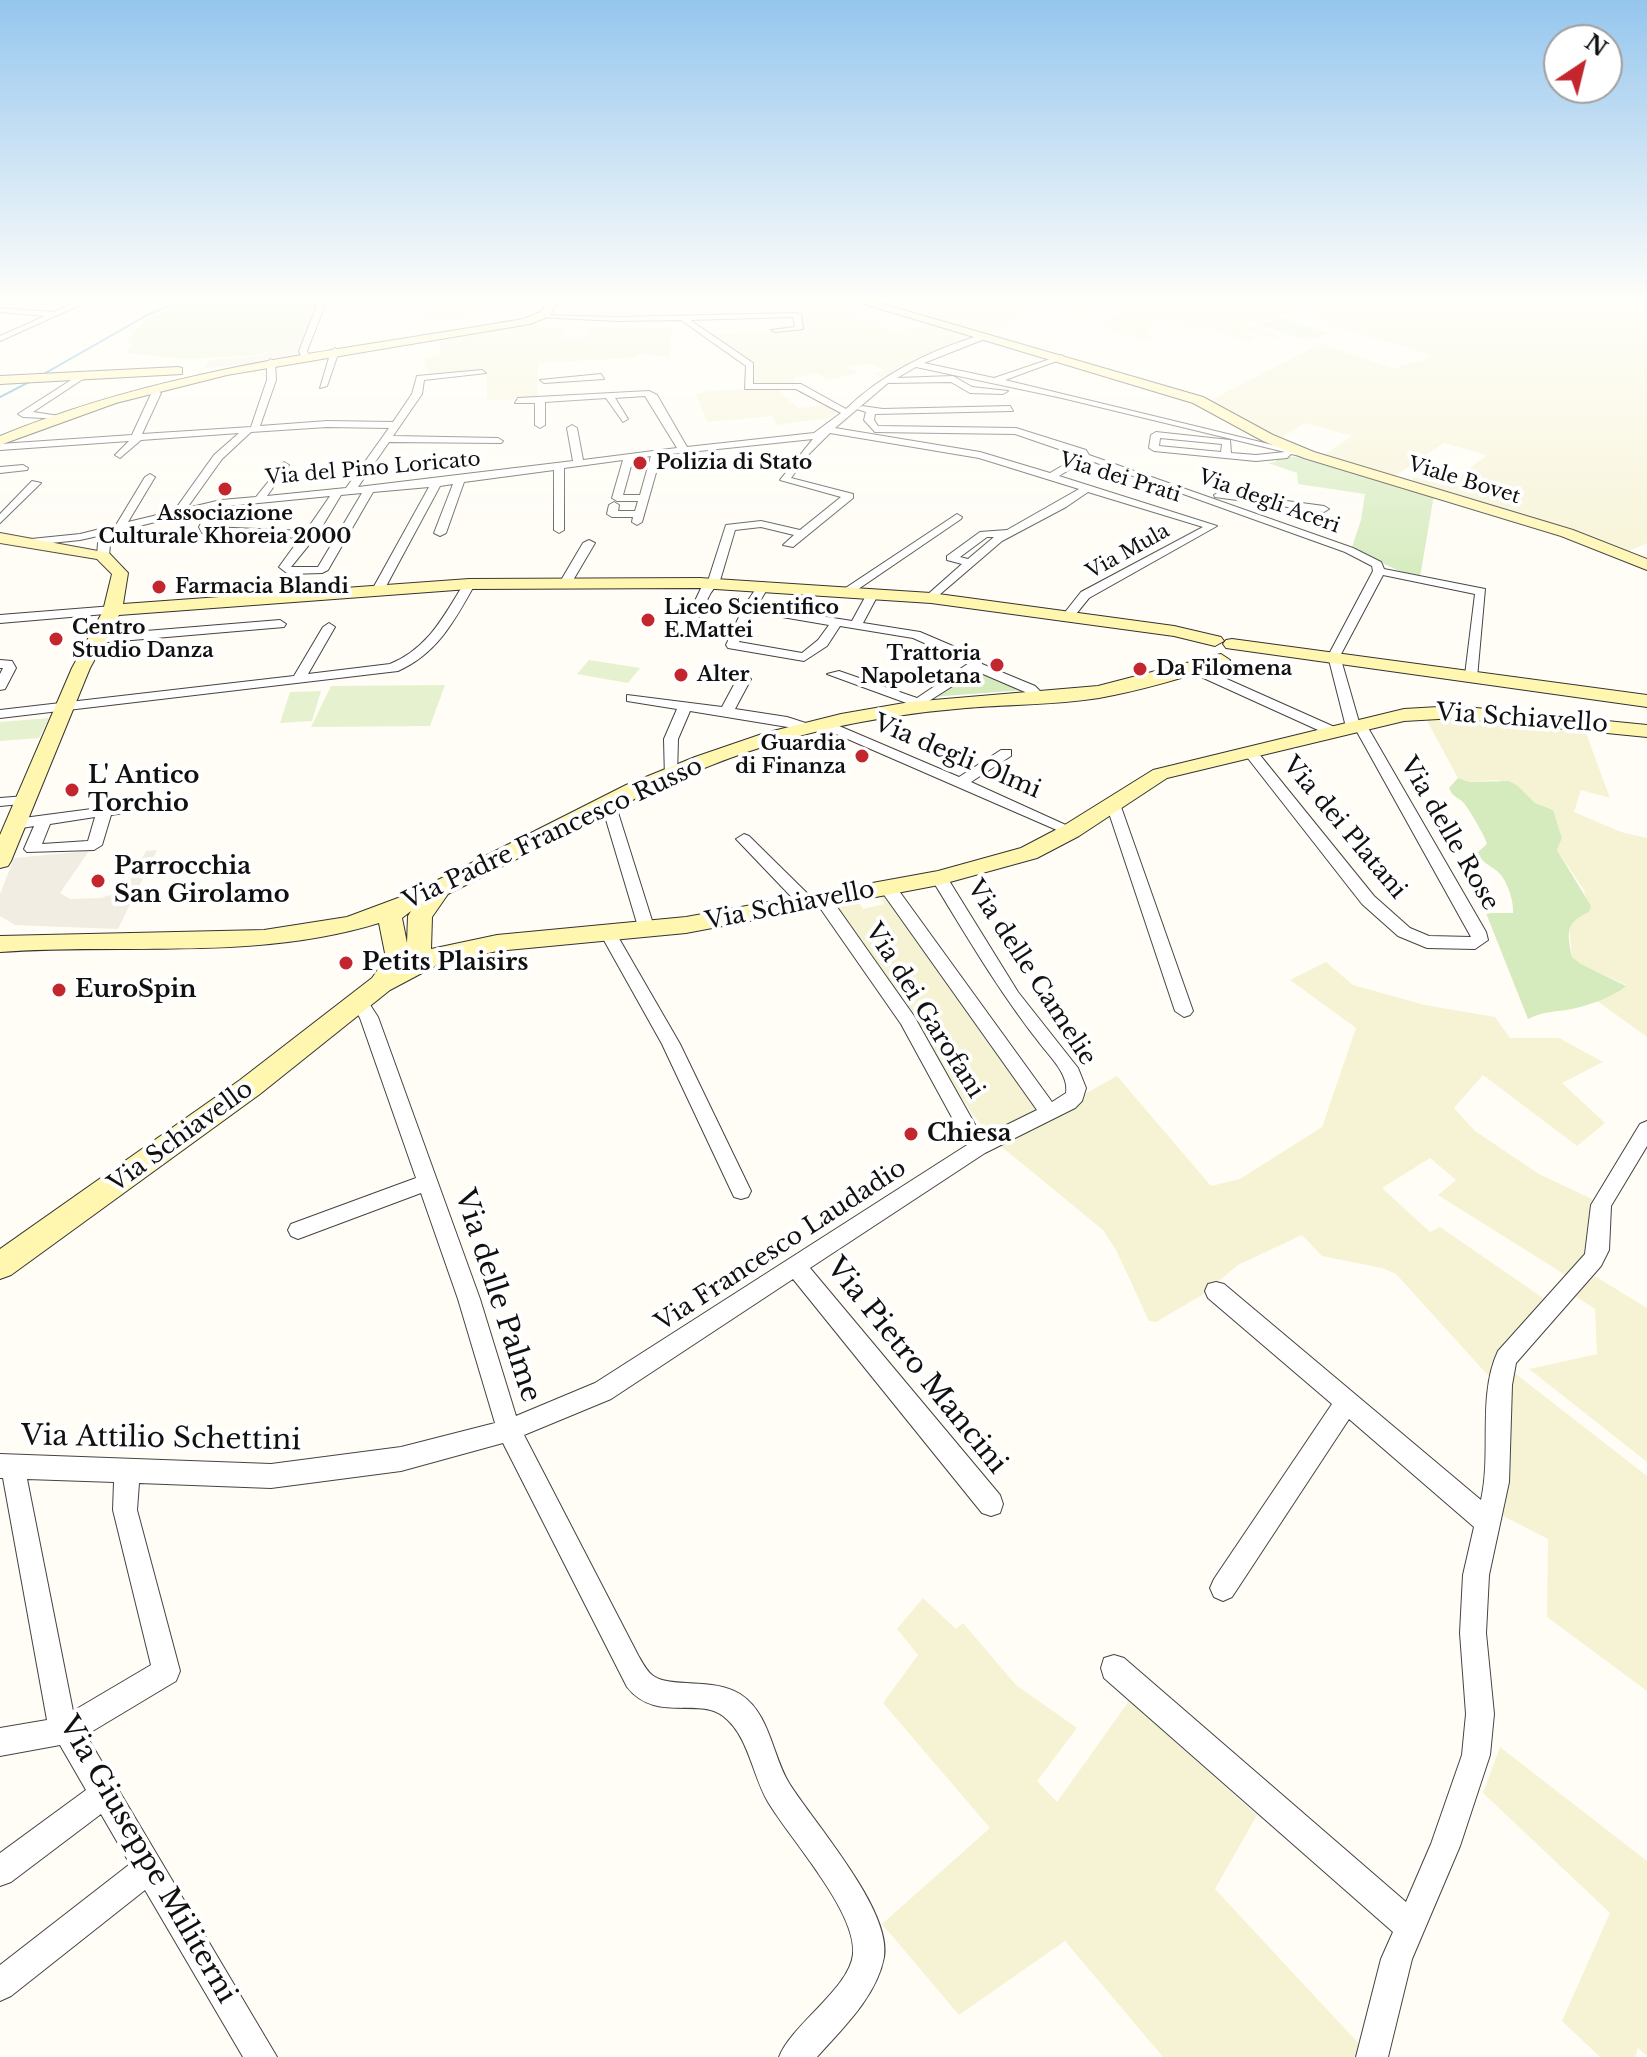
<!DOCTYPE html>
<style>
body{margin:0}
#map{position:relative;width:1647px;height:2057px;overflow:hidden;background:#fffdf5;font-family:"Libre Baskerville",serif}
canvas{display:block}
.north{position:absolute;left:1543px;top:24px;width:80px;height:80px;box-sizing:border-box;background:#fff;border:2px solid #a0a0a0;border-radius:50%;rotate:35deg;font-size:22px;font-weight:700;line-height:32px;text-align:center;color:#111}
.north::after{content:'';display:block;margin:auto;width:28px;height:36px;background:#c4262e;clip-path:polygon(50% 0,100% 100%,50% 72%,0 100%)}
</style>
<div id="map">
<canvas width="1647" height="2057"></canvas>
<div class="north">N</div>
</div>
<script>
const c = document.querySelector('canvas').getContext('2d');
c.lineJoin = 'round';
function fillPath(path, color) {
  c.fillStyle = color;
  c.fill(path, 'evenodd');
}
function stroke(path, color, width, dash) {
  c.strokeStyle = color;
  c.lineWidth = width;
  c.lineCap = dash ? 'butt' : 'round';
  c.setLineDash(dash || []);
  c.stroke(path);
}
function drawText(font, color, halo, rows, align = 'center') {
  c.font = font + ' "Libre Baskerville",serif';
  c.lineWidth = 8;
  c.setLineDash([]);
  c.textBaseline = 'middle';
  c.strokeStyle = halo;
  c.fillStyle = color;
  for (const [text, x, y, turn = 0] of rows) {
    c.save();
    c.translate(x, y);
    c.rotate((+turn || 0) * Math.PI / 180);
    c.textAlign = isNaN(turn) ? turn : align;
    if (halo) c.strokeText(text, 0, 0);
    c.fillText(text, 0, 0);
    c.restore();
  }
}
const farmland = new Path2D(`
 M439 300H499L483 305 481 309 524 307V310L505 311 506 315 424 319 429 306H434Z
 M558 300H677L678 303 650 308 553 311Z
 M748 300H850L842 304 847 311 895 332 930 323 969 335 967 340 935 351 882 378 873 374 884 370 867 363 849 368 859 373 828 380 817 373 793 378 797 384 753 387V364L732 352 711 334 803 330 800 309 753 308Z
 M914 300H994L1028 309 988 334 913 314 928 305Z
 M1072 300H1647V543L1627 552 1578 533 1411 481 1414 477 1447 486 1487 455 1444 443 1395 476 1324 455 1352 436 1305 423 1279 439 1209 401 1320 344 1394 368 1436 356 1337 327 1306 310 1243 324 1279 336 1274 339 1250 332 1245 334 1256 338 1249 340 1236 338 1219 331 1160 318 1148 325 1153 338 1143 340 1100 326 1128 308 1104 303 1077 317 1049 308Z
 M526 324 569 327 563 339H585L591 327 672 328 670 357 639 354 632 358 538 363 537 399 487 400V371L429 375 422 358 440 356 439 338Z
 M776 388 798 408 826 405 838 412 828 418 778 425 772 416 707 422 696 395 709 391Z
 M1441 716 1583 725 1610 798 1581 790 1574 812 1621 832 1647 838V1037L1597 1001 1626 985 1581 964 1572 957 1569 926 1573 919 1589 912 1584 890 1557 850 1562 838 1553 811 1535 803 1523 792 1498 780 1468 782 1458 778 1426 719Z
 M886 891 1042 1113 990 1136 971 1112 834 903 856 899 863 909 884 904 878 894Z
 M1326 962 1353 985 1425 1005 1495 1017 1510 1038H1559L1603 1062 1562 1083 1605 1123 1577 1146 1483 1075 1454 1108 1475 1131 1539 1174 1592 1199 1590 1246 1567 1276 1438 1195 1456 1180 1430 1158 1382 1188 1430 1232 1440 1227 1546 1300 1504 1342 1494 1382 1396 1274 1382 1268 1322 1256 1302 1235 1238 1265 1202 1295 1156 1322 1149 1321 1116 1250 1103 1230 997 1143 1117 1076 1211 1186 1240 1179 1322 1127 1356 1028 1290 980Z
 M1593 1275 1647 1308V1462L1529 1369 1597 1354 1595 1309 1575 1296Z
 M1512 1371 1647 1476V1691L1547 1617 1548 1539 1501 1515Z
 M923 1598 956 1629 963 1623 1016 1685 1077 1728 1037 1781 1057 1802 1129 1701 1257 1815 1215 1889 1361 2046 1358 2057H1163L1065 1941 959 2015 882 1924 990 1828 883 1703 918 1655 897 1629Z
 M1500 1747 1647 1861V2056L1638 2048 1635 2057H1600L1562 2021 1610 1913 1483 1793Z`);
const green = new Path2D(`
 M1303 456 1434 495 1420 577C1390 570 1379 560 1352 547L1361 520 1365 494 1298 484 1297 473 1268 463 1276 462V458Z
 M977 671 1024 690 932 697Z
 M1458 778 1469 782 1509 781 1518 786 1535 803 1553 810 1562 838 1557 850 1591 906 1589 912C1565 923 1567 932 1572 957L1581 964 1626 986C1613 997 1590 1005 1572 1009 1557 1012 1543 1011 1528 1019L1486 913H1513C1514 901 1507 879 1497 871 1489 865 1482 862 1477 853L1487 844C1486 838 1468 807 1463 802 1457 797 1452 796 1449 788Z`);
const pitch = new Path2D(`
 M191 300H319L305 339 258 355 184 359 127 353 133 344 126 343 147 318Z
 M1281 318 1329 333 1307 340 1258 325Z
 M589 660 640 668 628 683 577 674Z
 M445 685 430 726 311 727 331 686Z
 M321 691 312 721 280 723 290 692Z
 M49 718 39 738 0 741V722Z`);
const plaza = new Path2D(`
 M303 340 300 355 257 364 205 368 208 360 259 356Z
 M157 850 118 929 15 925 0 916V894L14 858 89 851 60 893 70 899 101 898 125 890 146 851Z`);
const stream = new Path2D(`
 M42 375 149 314 186 300
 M0 397 33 380`);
const street = new Path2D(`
 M80 300H91L0 341V336L45 316 0 312V308L54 312Z
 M319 300H327L307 351 309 356 302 358 299 351Z
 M797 313 801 315 803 329 775 332 771 330 795 327 793 317 690 320 753 363V384H801L846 409C884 372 934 349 984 334L987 338 924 363 994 378 1062 355V359L1005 380 1310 454 1305 457 1291 454 1287 458 1256 461 1154 451 1149 448 1151 435 1156 432 1230 440 1231 453 1256 455 1285 452 1062 398 916 367 897 378 953 376 972 387 1008 391 1003 394 970 393 951 382 888 383 835 428 980 452 1050 473 1079 456 1015 434 875 432 864 420 866 412 857 409 862 406 883 409 1010 406 1013 411 875 414 874 420 878 426 1016 428 1086 450 1089 455 1353 548 1381 562 1384 569 1485 589 1477 678 1465 675 1475 594 1383 575 1340 656 1359 722 1367 726 1486 932 1488 940 1475 949 1427 948 1398 936 1362 904 1243 752 1250 748 1255 749 1374 896 1410 928 1429 936 1471 937 1356 730 1346 727 1328 656 1373 571 1372 566 1345 552 1094 462 1085 460 1059 476 1217 526 1089 598 1072 619H1064L1062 616 1081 592 1203 527 1088 492 1066 507 1002 541 931 602 925 598 927 595 962 564 947 560V556L980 532 1007 530 1079 489 979 458 830 433 808 455 791 478 853 494V498L793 547 783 545 794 535 761 527 735 530 719 584C705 593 705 617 691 626L685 622 703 584 708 581 726 525 761 521 800 530 841 497 780 480 813 439 661 455 642 522 637 525 632 522 633 517H612L607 514 609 505 614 502 619 505 618 511H635L638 501H617L612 498 623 460 564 468V530L559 533 554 530V470L464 482 446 533 440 536 434 533 453 484 440 486 384 590 378 594 372 590 429 487 373 492 328 570 322 573 288 574 279 567 300 538 202 533 199 527 208 509 123 530 110 544 109 556 103 559 97 556 98 543 107 534 80 540 31 545 25 542 31 539 80 534 116 525 145 477 150 474 155 477 128 522 174 511 214 455 239 433 141 440 120 458 115 455 129 441 0 450V444L132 435 151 394 146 390 151 387 161 393 142 434 251 427 267 380V362L271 359 275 362 276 380 260 426 327 421 393 422 412 394 417 376 482 370 486 373 424 380 422 394 393 436 498 438 503 441 501 443 389 442 358 487 573 461 567 428 572 425 577 428 583 460 677 448 645 396 615 398 628 419 623 422 606 398 545 402V425L540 428 535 425V403H515L518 398 649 391 657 395 687 447 814 433 841 413 796 389H745L746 366 681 320 618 321 536 317 540 315 618 317ZM327 427 389 428 346 488 267 496 289 465 284 462 256 497 221 500 187 508 222 459 251 432ZM1160 438 1222 444 1221 452 1159 446ZM651 456 640 495H623L633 459ZM362 493 318 567H291L317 535 341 495ZM330 496 306 531 209 527 218 507ZM987 537H994L968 559 960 557Z
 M335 348 339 351 327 386 320 388 331 351Z
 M82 373 89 375 33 412 66 417 64 419 23 417 18 414Z
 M601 374 604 379 544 383 540 380Z
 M23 465 28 468 27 470 0 473V467Z
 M32 481 41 483 0 523V514Z
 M1219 492 1324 506 1329 509 1324 512 1215 497 1214 495Z
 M957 514 962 517 961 519 851 594 841 591Z
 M589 540 595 543 572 582 562 584 560 582 583 543Z
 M465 582 475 584C455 620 437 654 398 671L0 718V710L294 676 323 627 329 623 335 627 308 674 390 664C429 648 444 615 465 582Z
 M763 582 769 586 757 606 852 621 869 590H877L879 593 863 623 920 632 981 658 982 664 1035 686 1046 697 1044 700H1034L1025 692 976 671 929 701 923 711H913L912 705 827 674 839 671 917 698 969 663 913 638 840 626 827 646 804 661 728 648 726 645 743 608 759 584ZM753 612 829 625 818 640 802 653 739 642Z
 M113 606 119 610 117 613 0 623V615Z
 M280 620 286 624 284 627 97 643 91 639 97 635Z
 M0 660 12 661 16 668 5 689 0 690V674L3 668H0Z
 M1193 664 1339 729 1341 732 1339 735H1329L1188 671 1187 668Z
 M744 675 751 679 735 709 787 717 812 725V731L690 711 678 739 677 776 675 779H665L664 739 677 709 627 701V695L722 707 737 679Z
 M825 720 959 777 1001 750H1011V756L971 782 1079 831 1071 836 1066 834 820 727 818 724Z
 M26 796 31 797V803L0 806V798Z
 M608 799 615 803 655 930 653 934H641L639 930 601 803Z
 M1113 800 1120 804 1193 1011 1190 1015 1184 1017 1175 1011 1106 804Z
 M152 801 159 805 157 808 111 815 102 845 94 850 27 852 24 849 34 826 16 829 8 824 16 819ZM95 817 88 841 42 844 50 824Z
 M744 834 749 836 814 900 816 904 814 908H802L739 842 736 839Z
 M939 873 945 874 1018 992 1078 1068 1086 1088 1082 1101 1075 1108 985 1153 810 1268 1000 1495 1003 1504 1000 1513 991 1516 982 1513 793 1279 611 1399 524 1435 638 1655C642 1662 646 1670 652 1675 669 1689 714 1677 740 1694 770 1713 772 1755 789 1783 814 1823 892 1910 884 1957 877 1996 842 2029 817 2057H779C792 2024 850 1988 853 1954 857 1912 790 1839 768 1802 752 1775 749 1736 723 1716 699 1697 655 1723 627 1687L503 1443 401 1471 271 1488 139 1483 137 1510 180 1671 176 1681 86 1735 277 2057H243L145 1890 11 1996 0 2001V1965L130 1864 101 1814 11 1882 0 1886V1853L86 1790 60 1745 0 1756V1728L47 1720 3 1478H0V1454L271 1464 401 1447 495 1423 458 1299 421 1193 298 1239 291 1236 288 1230 291 1224 416 1178 360 1018 350 1001 353 997H365L378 1017 480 1299 516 1416 595 1383 967 1145 901 1024 818 905 816 901 818 897H830L914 1016 982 1137 1037 1110 882 892 880 888 882 884H894L1052 1102 1066 1093C1069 1075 1051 1058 1041 1045 999 992 966 935 931 878ZM27 1479 114 1482 113 1510 151 1665 73 1711Z
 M609 929 617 935 680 1044 751 1191 748 1197 741 1199 734 1197 662 1044 601 935Z
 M1647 1121V1146L1611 1206 1609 1250 1601 1266 1516 1363 1512 1385 1509 1482 1489 1575 1486 1633 1494 1714 1490 1755 1460 1846 1412 1959 1388 2057H1356L1381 1959 1393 1932 1104 1678 1101 1668 1104 1658 1114 1655 1124 1658 1406 1902 1431 1844 1462 1755 1466 1714 1460 1633 1463 1575 1474 1527 1349 1419 1232 1597 1223 1601 1214 1597 1210 1588 1214 1579 1332 1404 1208 1298 1205 1291 1208 1284 1216 1282 1224 1284 1481 1500C1492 1452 1477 1396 1498 1351L1585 1254 1591 1205 1640 1124Z`);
const secondary = new Path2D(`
 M547 300H558L550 316 530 324 227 375 116 403 0 445V436C174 365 341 351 523 319L541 312Z
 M851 300H869L1203 397 1273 435 1314 452 1573 530 1647 559V570L1561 536 1304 458 1263 441 1193 403Z
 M178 367 182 368V374L0 384V376Z
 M0 533 109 553 128 573 123 604 469 579 700 578 931 593 1174 626 1221 637 1224 641 1215 646 1174 636 931 603 700 588 469 589 119 615 90 668 11 861 8 866 0 868V835L72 668 103 611 112 574 97 559 0 543Z
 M1232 639 1647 695V707L1226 648 1223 644 1226 640Z
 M1221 654 1230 660 1228 664C1185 677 1143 690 1099 698 1055 705 1011 704 966 708 918 712 870 719 823 730 682 763 574 832 448 894L432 917 431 949 497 935 686 917 938 871 1021 848 1063 826 1153 770 1404 709 1456 706 1647 725V737L1456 718 1404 721 1167 778 1079 836 1037 858 939 885 686 933 497 951 437 965 390 990 260 1094 11 1275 0 1279V1249L240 1080 372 978 386 958 379 923C256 961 127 943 0 952V936L264 930 347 917 414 892 626 785 695 757 765 733 841 714 910 702 1098 686ZM411 911 408 916 407 943 402 918Z`);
const markers = [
 [640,463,8,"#c4262e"],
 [225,489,8,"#c4262e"],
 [159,587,8,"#c4262e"],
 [648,620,8,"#c4262e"],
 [56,639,8,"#c4262e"],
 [997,665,8,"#c4262e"],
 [1140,669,8,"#c4262e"],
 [681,675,8,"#c4262e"],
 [862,756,8,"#c4262e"],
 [72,790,8,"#c4262e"],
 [98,881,8,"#c4262e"],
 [346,963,8,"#c4262e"],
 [59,990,8,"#c4262e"],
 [911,1134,8,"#c4262e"]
];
const farPoinames = [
 ["Polizia di Stato",656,463],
 ["Associazione",225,514,"center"],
 ["Culturale Khoreia 2000",225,537,"center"],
 ["Farmacia Blandi",175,587],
 ["Liceo Scientifico",664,608],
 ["E.Mattei",664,631],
 ["Centro",72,628],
 ["Studio Danza",72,651],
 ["Trattoria",981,654,"right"],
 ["Napoletana",981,677,"right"],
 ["Da Filomena",1156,669],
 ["Alter",697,675],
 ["Guardia",846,744,"right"],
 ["di Finanza",846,767,"right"]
];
const farStreetnames = [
 ["Via del Pino Loricato",373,469,-5],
 ["Via dei Prati",1120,478,17],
 ["Viale Bovet",1464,481,17],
 ["Via degli Aceri",1269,502,20],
 ["Via Mula",1128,552,-29]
];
const streetNames = [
 ["Via Schiavello",1522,719,4],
 ["Via degli Olmi",957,757,23],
 ["Via dei Platani",1344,828,50],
 ["Via Padre Francesco Russo",553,834,-25],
 ["Via delle Rose",1449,834,60],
 ["Via Schiavello",790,906,-11],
 ["Via delle Camelie",1031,973,57],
 ["Via dei Garofani",924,1011,58],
 ["Via Schiavello",181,1137,-36],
 ["Via Francesco Laudadio",781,1246,-33]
];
const poiNames = [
 ["L' Antico",88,776],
 ["Torchio",88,804],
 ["Parrocchia",114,867],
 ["San Girolamo",114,895],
 ["Petits Plaisirs",362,963],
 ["EuroSpin",75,990],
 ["Chiesa",927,1134]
];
const nearStreetnames = [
 ["Via delle Palme",497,1296,72],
 ["Via Pietro Mancini",916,1366,51],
 ["Via Attilio Schettini",161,1439,1],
 ["Via Giuseppe Militerni",147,1860,60]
];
fillPath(farmland, '#f6f3d4');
fillPath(green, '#d5ebbd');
fillPath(pitch, '#e6f2cf');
fillPath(plaza, '#f1ede2');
stroke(stream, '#3f96cf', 2);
stroke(street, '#444', 2);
stroke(secondary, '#333', 2);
fillPath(street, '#fff');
fillPath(secondary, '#fff6b0');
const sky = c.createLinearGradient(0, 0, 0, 588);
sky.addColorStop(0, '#95c6ee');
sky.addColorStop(0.51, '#fffefa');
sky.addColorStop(1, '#fffefa00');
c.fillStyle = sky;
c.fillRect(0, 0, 1647, 588);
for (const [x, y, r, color] of markers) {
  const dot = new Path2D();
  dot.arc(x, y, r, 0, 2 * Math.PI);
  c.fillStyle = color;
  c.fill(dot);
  stroke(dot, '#fff', 3);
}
drawText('bold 20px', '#111', '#fff', farPoinames, 'left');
drawText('20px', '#111', '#fff', farStreetnames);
drawText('24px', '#111', '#fff', streetNames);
drawText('bold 24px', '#111', '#fff', poiNames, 'left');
drawText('28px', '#111', '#fff', nearStreetnames);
</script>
